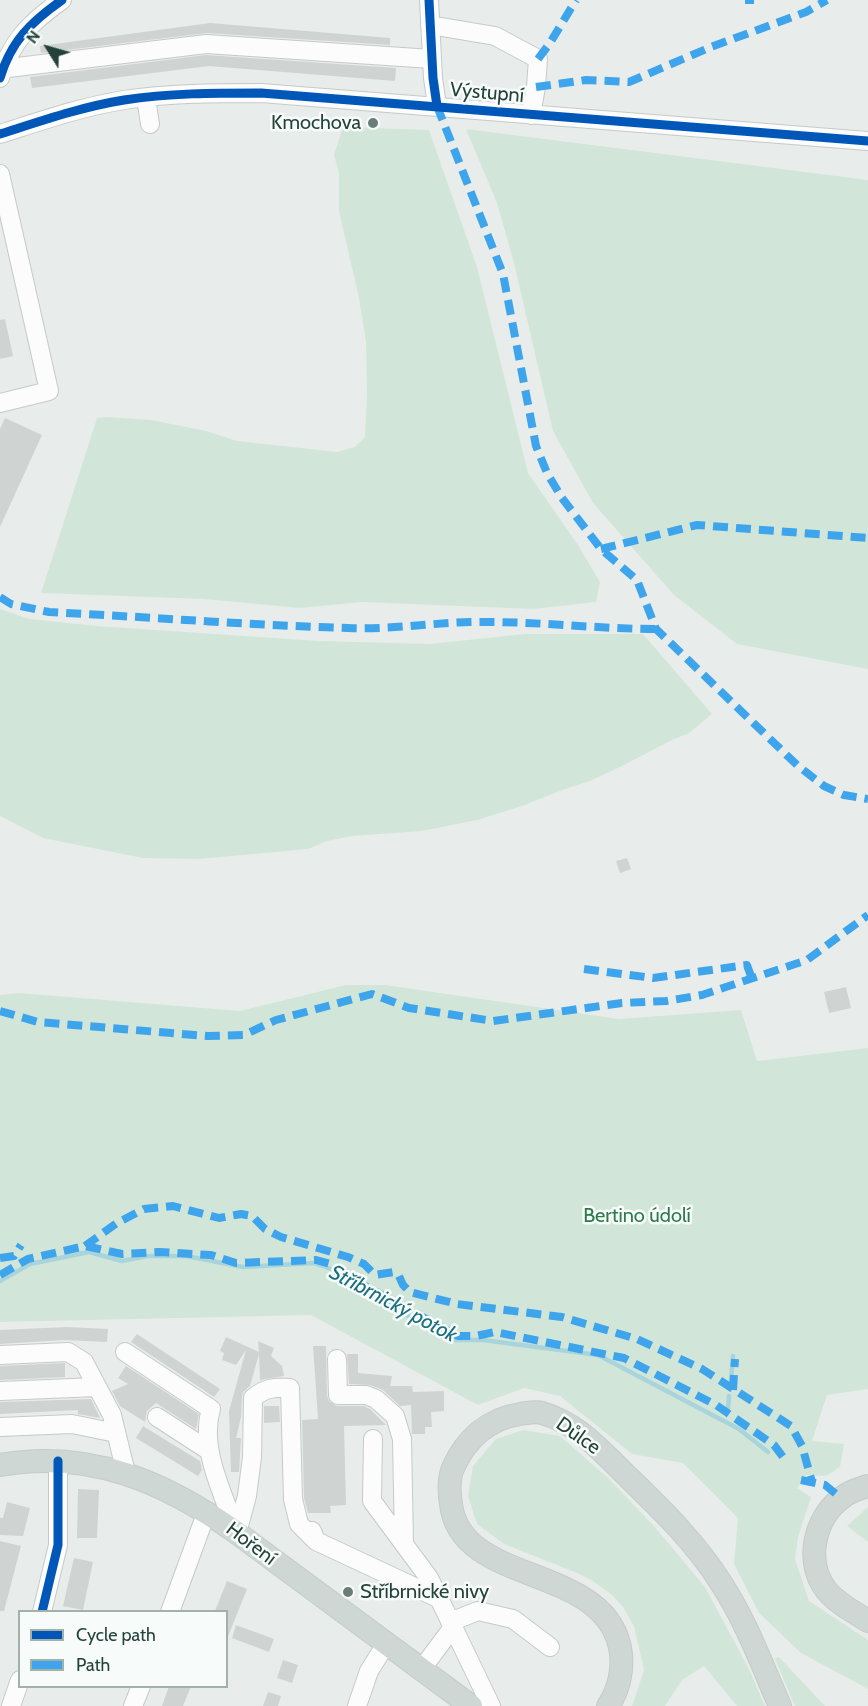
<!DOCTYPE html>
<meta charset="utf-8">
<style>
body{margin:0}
#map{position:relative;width:868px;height:1706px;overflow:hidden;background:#e8edeb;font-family:Cabin,sans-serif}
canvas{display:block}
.legend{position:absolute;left:18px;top:1610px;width:210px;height:78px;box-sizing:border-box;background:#f7fbf9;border:2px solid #a3b1ad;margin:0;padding:8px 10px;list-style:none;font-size:18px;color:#24423a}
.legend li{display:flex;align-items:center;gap:12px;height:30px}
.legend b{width:30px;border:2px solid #a3b1ad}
.north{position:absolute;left:18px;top:18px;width:60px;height:60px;-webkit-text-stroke:4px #f7fbf9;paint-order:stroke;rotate:307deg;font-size:16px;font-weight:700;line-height:24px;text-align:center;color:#24423a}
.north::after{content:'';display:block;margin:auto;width:21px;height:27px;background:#24423a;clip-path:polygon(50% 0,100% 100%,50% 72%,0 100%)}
</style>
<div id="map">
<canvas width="868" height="1706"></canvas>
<ul class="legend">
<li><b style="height:8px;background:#0057b8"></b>Cycle path</li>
<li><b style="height:8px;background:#3ea4ec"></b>Path</li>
</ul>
<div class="north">N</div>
</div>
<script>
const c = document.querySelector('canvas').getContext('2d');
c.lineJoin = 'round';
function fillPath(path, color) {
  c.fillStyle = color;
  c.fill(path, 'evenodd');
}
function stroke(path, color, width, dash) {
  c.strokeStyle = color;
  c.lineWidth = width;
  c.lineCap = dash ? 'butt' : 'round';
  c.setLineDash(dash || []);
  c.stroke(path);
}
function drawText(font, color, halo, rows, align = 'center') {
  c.font = font + ' Cabin,sans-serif';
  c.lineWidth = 5;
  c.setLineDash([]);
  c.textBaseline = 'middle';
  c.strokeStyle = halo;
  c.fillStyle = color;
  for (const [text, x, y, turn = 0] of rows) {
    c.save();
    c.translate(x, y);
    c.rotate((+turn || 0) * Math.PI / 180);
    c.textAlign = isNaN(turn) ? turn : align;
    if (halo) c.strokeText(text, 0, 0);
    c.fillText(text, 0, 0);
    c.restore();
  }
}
const green = new Path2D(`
 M343 127 429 130 477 267 528 473 578 545 600 582 596 602 533 609 362 602 300 608 204 599 41 593 97 418 107 417 151 420 206 431 237 441 337 452 355 447 365 437 367 394 366 342 359 298 339 211V173L334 155Z
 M466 129 868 180V669L737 644 674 595 593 503 553 431 514 263 497 203Z
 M0 609 30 619 97 626 318 641 430 644 525 634H643L712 714 689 733 672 740 622 766 590 781 565 789 522 806 477 820 422 831 352 836 327 841 308 849 199 859 143 858 43 838 0 816Z
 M346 985H385L619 1019 741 1010 757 1061 868 1048V1389L827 1395 812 1441 844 1444 840 1467 826 1476 806 1475 797 1488 811 1497 798 1537 795 1559 809 1601 868 1640V1689L801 1653 759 1613 734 1564 738 1518 683 1463 632 1454 560 1396 524 1388 478 1405 311 1315 0 1322V995L19 993 240 1011Z
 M523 1430 560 1436 608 1478 654 1526 705 1587 749 1669 765 1706H737L704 1666 682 1680 665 1706H632L644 1670 634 1626 623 1607 612 1595 593 1581 577 1573 504 1544 477 1524 468 1496 473 1466 496 1439Z
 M868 1507V1542L847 1526Z
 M779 1657 825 1706H795L775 1659Z`);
const stream = new Path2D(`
 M0 1281 30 1264 89 1252 122 1261 147 1256H186L243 1267 314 1263 334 1270 354 1286 452 1340H483L598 1355 739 1429 768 1452
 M731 1380 733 1356
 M728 1409 729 1396`);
const building = new Path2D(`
 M210 23 390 38V45L207 33 41 53 40 46Z
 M206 55 396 68 395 81 209 66 32 88 30 77Z
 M5 319 13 356 0 359V320Z
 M5 418 42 435 0 527V429Z
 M627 858 631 869 620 873 616 861Z
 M846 987 851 1008 829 1013 824 992Z
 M67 1327 108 1329 107 1342 64 1340 0 1344V1330Z
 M137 1334 220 1389 214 1397 131 1342Z
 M226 1337 259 1352 258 1341 274 1348 271 1356 282 1366 284 1376 260 1380 259 1354 250 1386 243 1392 242 1397 241 1417 236 1438H241L239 1472H231L229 1411 246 1350 236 1365 222 1360 224 1353 220 1351Z
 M313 1346H326L327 1395 329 1401 337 1406H364L370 1409 386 1425 344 1426 346 1505 330 1506 331 1513H308L304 1498 302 1420 318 1419Z
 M347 1354H358V1373L392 1376 390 1386H412L413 1392 444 1391V1411L431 1412 432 1427H425V1434H412L411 1405 400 1406 383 1390 370 1385 349 1384Z
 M65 1363V1377L0 1380V1366Z
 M126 1366 199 1414 196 1429 156 1403 147 1411 145 1422 120 1406 112 1391 128 1384 118 1378Z
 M91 1399 100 1418 78 1414V1410L0 1414V1402Z
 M264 1406H279L280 1422 264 1423Z
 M143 1426 200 1461 202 1470 198 1476 136 1438Z
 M78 1489 99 1490 97 1538H77Z
 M7 1502 30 1508 23 1536 0 1535V1518H3Z
 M0 1541 21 1546 4 1611H0Z
 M74 1558 93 1562 83 1610 63 1606Z
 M227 1581 247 1589 227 1639 226 1611H215Z
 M236 1625 274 1639 269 1652 232 1638Z
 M283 1660 298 1665 292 1683 277 1678Z
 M169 1686H191L183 1706H162Z
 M268 1692 281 1696 278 1706H263Z`);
const minor = new Path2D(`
 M429 0 433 78 437 106
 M430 25 495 36 538 59 536 87 531 115
 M0 69 206 44 432 59
 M0 78C11 41 31 22 62 0
 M146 98 150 124
 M0 134C41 121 81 107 124 100 169 93 215 93 261 93L868 141
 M0 174 49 391 0 403
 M125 1352 211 1409C199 1449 224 1495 237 1533L247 1496 252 1457 253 1398C265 1388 274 1387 290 1388L293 1499 299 1524 316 1541
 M0 1355 68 1352 84 1362 112 1415 126 1473
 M337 1359 338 1395H366L376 1399 395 1416 402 1439 404 1544
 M0 1391 97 1387
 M157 1417 208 1450
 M0 1427 72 1424 116 1433
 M373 1439 372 1501 429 1578 453 1627 421 1670
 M312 1531 316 1541 438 1598
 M42 1612 58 1545V1461
 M170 1612 207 1511
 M450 1622 478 1611 513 1619 550 1647
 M453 1627 491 1706
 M11 1706 20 1680
 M133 1706 141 1686
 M357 1706 369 1671 386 1644`);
const major = new Path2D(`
 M0 1465C90 1449 165 1482 237 1533L471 1706
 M868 1486C859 1489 850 1491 843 1497 814 1517 804 1563 827 1591 838 1604 854 1612 868 1621
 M608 1706C618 1692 623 1672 621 1654 610 1562 460 1588 451 1504 449 1492 448 1480 453 1468 466 1439 488 1419 520 1414 527 1413 536 1411 542 1413 578 1423 603 1453 629 1478 662 1510 696 1543 721 1583 746 1621 762 1665 780 1706`);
const quiet = new Path2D(`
 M745 0H754
 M538 59 550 43 576 0
 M536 87 586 80 629 82 711 47 806 12 827 0
 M437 106 503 274 536 446 547 473 562 498 601 549 637 580 656 629 797 765 824 786 844 795 868 799
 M601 549 697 525 868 538
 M0 597 11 604 49 612C149 617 248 625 348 628 395 630 441 621 488 622 544 622 600 629 656 629
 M584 969 653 978 747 965 752 979
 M0 1011 38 1022 207 1036 244 1035 276 1020 372 994 409 1008 493 1021 622 1003 666 1001 702 995 807 960 868 915
 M85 1246 117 1223 144 1209 173 1206 219 1218 241 1214 252 1216 265 1229 281 1237 348 1257 364 1264 375 1275 394 1272 399 1276 403 1285 410 1292 457 1304 562 1317 637 1339 702 1369 791 1426 802 1446 812 1482
 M0 1258 14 1256 21 1245
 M0 1275 28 1259 85 1246 122 1254 159 1252 211 1255 236 1263 316 1260 334 1265 365 1286 458 1336H476L495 1332 624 1358 716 1405 774 1445 786 1461
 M733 1390 735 1359
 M801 1480 825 1485 841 1498`);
const cycleway = new Path2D(`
 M429 0 433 78 437 106
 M0 78C11 41 31 22 62 0
 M0 134C41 121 81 107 124 100 169 93 215 93 261 93L868 141
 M42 1612 58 1545V1461`);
const markers = [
 [373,123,6,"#697e78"],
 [348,1592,6,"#697e78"]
];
const streetNames = [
 ["Výstupní",487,93,5],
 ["Důlce",578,1436,35],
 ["Hoření",251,1544,37]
];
const poiNames = [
 ["Kmochova",361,123],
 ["Stříbrnické nivy",360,1592,"left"]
];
const parkNames = [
 ["Bertino údolí",637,1216]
];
const waterNames = [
 ["Stříbrnický potok",393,1304,28]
];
fillPath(green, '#d1e6d8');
stroke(stream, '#a9d4db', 4.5);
fillPath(building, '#cfd4d2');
stroke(minor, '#c5cac8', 20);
stroke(major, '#c3ccc9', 24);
stroke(minor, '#fcfcfc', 18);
stroke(major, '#cfd7d5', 22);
stroke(quiet, '#3ea4ec', 8, [15, 8]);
stroke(cycleway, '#0057b8', 9);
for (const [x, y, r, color] of markers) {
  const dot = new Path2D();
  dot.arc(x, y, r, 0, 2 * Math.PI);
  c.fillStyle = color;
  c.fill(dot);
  stroke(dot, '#f7fbf9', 2);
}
drawText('20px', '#24423a', '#f7fbf9', streetNames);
drawText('20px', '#24423a', '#f7fbf9', poiNames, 'right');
drawText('20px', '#2d7a4b', '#f7fbf9', parkNames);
drawText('italic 21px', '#1c6f80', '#f7fbf9', waterNames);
</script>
